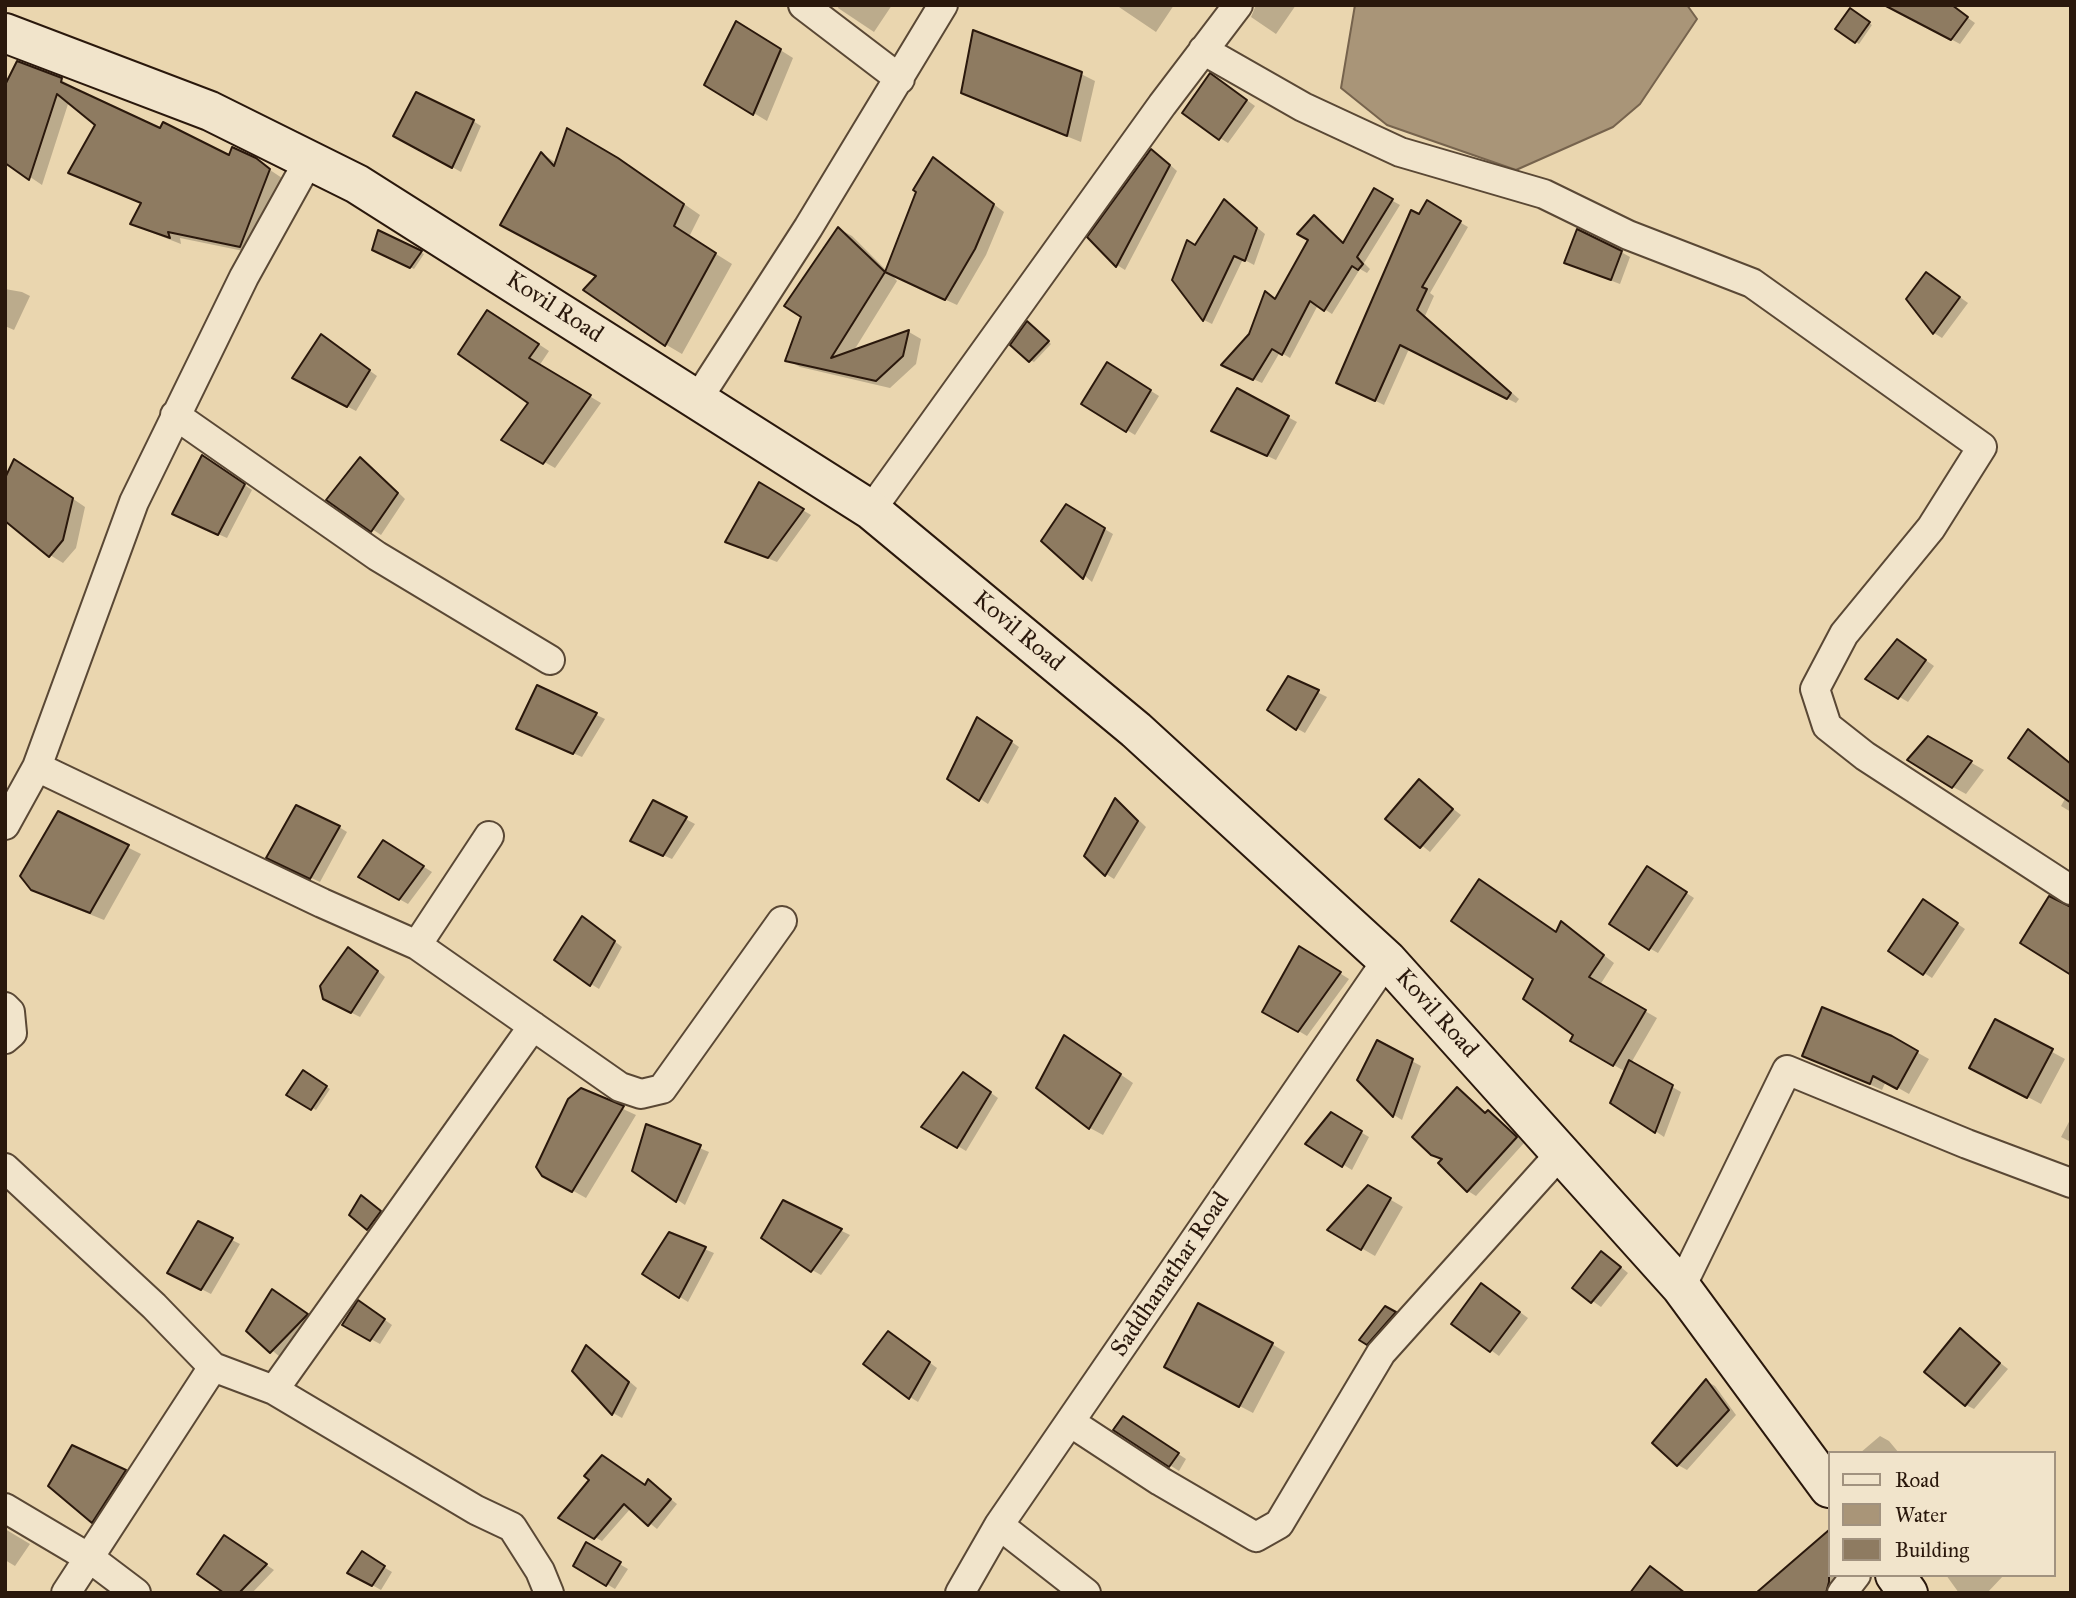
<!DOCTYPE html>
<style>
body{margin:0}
#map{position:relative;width:2076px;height:1598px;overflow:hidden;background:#ead6af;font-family:"IM FELL Great Primer",serif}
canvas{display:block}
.frame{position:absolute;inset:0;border:7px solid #2a180c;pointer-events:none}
.legend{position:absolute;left:1828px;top:1451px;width:228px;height:126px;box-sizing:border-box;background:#f1e4cb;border:2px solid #a1927f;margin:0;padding:9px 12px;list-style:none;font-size:21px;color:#2a180c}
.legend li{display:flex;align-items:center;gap:14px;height:35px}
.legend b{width:35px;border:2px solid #a1927f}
</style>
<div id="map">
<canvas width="2076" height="1598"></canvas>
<div class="frame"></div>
<ul class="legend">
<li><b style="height:9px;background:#f1e4cb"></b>Road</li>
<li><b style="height:19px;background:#a99578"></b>Water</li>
<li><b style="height:19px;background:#8e7b61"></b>Building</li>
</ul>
</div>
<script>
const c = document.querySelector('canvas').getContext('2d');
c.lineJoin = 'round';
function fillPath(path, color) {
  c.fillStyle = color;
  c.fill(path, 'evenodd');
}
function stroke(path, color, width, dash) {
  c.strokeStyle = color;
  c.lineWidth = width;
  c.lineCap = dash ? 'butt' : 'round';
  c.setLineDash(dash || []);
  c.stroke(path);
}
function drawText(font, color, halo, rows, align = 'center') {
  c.font = font + ' "IM FELL Great Primer",serif';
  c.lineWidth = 5;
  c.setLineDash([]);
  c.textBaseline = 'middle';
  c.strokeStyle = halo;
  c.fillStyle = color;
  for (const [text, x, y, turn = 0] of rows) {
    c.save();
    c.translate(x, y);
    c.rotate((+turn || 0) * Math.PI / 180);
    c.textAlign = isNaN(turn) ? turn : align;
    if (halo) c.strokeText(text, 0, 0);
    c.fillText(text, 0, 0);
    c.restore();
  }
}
const water = new Path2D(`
 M1355 5H1687L1697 19 1640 104 1613 127 1516 170 1387 125 1341 88Z`);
const shadow = new Path2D(`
 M839 5H892L874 32 838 8Z
 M1116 5H1174L1156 32Z
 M1256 5H1296L1276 34 1251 17Z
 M1950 5 1975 23 1960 44 1900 12Z
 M1850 10 1872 25 1859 44 1837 29Z
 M750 31 793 58 767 121 706 84Z
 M1081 74 1095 81 1081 142 976 100 963 92Z
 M61 80 74 87 73 90 161 131 230 158 255 160 282 178 253 253 180 238 181 244 145 230 133 223 143 204 70 172 97 125 69 101 42 185 5 160Z
 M1219 80 1255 106 1228 143 1220 138Z
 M473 121 481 126 461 172 396 135Z
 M568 131 635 170 700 215 689 237 732 264 682 354 665 344 599 276 542 154 557 163Z
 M1160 156 1177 171 1125 270 1117 265 1090 237Z
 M934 159 1004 212 986 255 957 305 892 275 897 281 853 352 909 332 921 339 916 364 890 388 800 367 787 360 839 229 852 236 887 271Z
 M1375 191 1400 205 1364 263 1370 269 1367 273 1360 269 1332 314 1318 305 1290 358 1280 352 1262 383 1231 369 1250 335 1266 293 1276 300 1310 240 1315 217 1322 222 1344 244Z
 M1224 201 1265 234 1254 265 1243 259 1212 324 1204 320 1174 280Z
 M1427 203 1468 227 1430 293 1434 296 1425 316 1519 399 1516 403 1409 349 1384 405 1347 387 1419 216Z
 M379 233 424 254 414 269 374 249Z
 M1621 252 1630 257 1620 284 1575 267Z
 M1935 279 1968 303 1942 338 1934 333 1908 299Z
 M5 289 22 292 30 296 14 330 5 326Z
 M499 318 549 351 539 366 601 403 555 468 504 439 531 403Z
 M1031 325 1051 344 1034 362 1030 360Z
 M330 342 377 376 356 411 302 383Z
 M1116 369 1159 396 1135 435 1083 403Z
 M1238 390 1297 422 1276 460 1222 435Z
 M360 459 369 464 405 499 381 535 329 500Z
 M211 462 252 490 227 538 182 518Z
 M28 468 85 507 76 548 63 563 50 555Z
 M760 485 811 515 777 562 727 542Z
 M1067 507 1113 534 1092 582 1044 541Z
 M1906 646 1934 666 1908 702 1868 678Z
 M1289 678 1327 697 1305 733 1296 728Z
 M538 687 605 719 582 757 527 733Z
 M986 724 1019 747 988 804 949 778Z
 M2029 732 2071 763V812L2061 806 2066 797Z
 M1928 738 1984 770 1966 794 1953 787Z
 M1419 782 1461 815 1430 852 1388 818Z
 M1115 800 1123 805 1146 827 1114 879 1106 874Z
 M654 802 695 824 672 859 640 845Z
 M59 813 141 854 104 920 47 897 33 889Z
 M339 827 347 832 320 882 277 862Z
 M384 842 432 872 408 904 360 877Z
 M1656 873 1694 898 1658 953 1649 948Z
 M1931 906 1965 929 1932 978 1890 951Z
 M591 923 622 947 599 989 591 984Z
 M1562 923 1614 963 1600 985 1657 1018 1631 1063 1681 1092 1664 1137 1613 1102 1626 1072 1572 1041 1576 1035 1557 934Z
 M1300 948 1349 979 1307 1036 1265 1011Z
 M357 954 385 977 360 1017 334 1004Z
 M1995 1021 2065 1059 2041 1104 1984 1074Z
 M1891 1038 1929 1059 1909 1094 1886 1081 1882 1090 1804 1055Z
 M1377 1042 1421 1066 1402 1120 1394 1115 1359 1080Z
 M1078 1045 1133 1083 1103 1135 1090 1128 1039 1087Z
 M303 1072 330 1089 316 1110 289 1094Z
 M972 1079 998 1098 966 1151 924 1126Z
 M1458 1089 1487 1114 1496 1117 1524 1143 1476 1196 1468 1191 1443 1161 1432 1154Z
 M582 1090 636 1115 586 1198 543 1174Z
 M1332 1115 1369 1137 1352 1170 1308 1143Z
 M2071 1118V1142L2061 1137Z
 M647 1126 709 1152 685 1205 634 1170Z
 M1369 1187 1403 1207 1375 1256 1330 1230Z
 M365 1199 384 1214 372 1231 351 1215Z
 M783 1202 850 1235 821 1275 812 1270Z
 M670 1235 714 1253 688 1302 680 1297Z
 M232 1240 240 1244 211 1294 178 1277Z
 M1610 1258 1628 1273 1601 1307 1574 1288Z
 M1490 1290 1528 1318 1499 1356 1454 1323Z
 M281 1297 315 1320 280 1357 248 1330Z
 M367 1307 392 1325 380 1344 345 1325Z
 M1385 1308 1403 1318 1376 1348 1361 1339Z
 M1960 1331 2008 1369 1974 1409 1966 1405Z
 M897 1338 937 1368 918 1402 910 1397Z
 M1272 1344 1285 1352 1253 1413 1179 1374Z
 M595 1352 637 1388 622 1418 613 1413 574 1370Z
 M1706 1381 1715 1386 1736 1415 1687 1470 1678 1465Z
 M1131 1423 1186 1459 1179 1471 1115 1430Z
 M1880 1436 1889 1441 1899 1453H1860Z
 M72 1447 134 1476 101 1526 93 1522Z
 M649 1482 677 1504 657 1529 631 1508 602 1541 560 1518 645 1487Z
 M5 1529 30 1544 15 1566 5 1560Z
 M1824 1537 1829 1540V1575H1848L1836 1593H1760Z
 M233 1542 274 1570 252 1593H228Z
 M587 1545 628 1569 615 1589 575 1565Z
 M362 1554 392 1572 381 1590 349 1572Z
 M1946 1575H2004L1987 1593H1959Z`);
const building = new Path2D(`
 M1884 5H1952L1968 17 1951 40Z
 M1850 8 1870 22 1855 43 1835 29Z
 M736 21 781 49 753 115 704 85Z
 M973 30 1082 72 1067 136 961 93Z
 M17 61 62 78 61 82 160 128 163 122 229 155 232 147 256 158 270 169 240 247 168 232 170 238 130 224 141 203 68 173 95 125 57 94 29 180 5 163V85Z
 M1210 73 1247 100 1219 140 1182 113Z
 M416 92 474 120 452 168 393 136Z
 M567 128 618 158 684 204 674 226 716 253 665 346 583 290 596 276 500 225 541 152 554 166Z
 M1151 149 1170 165 1116 267 1087 237Z
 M933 157 994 204 975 249 945 300 885 272 916 192 913 190Z
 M1374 188 1393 199 1357 257 1363 264 1358 270 1352 266 1324 311 1310 301 1282 355 1272 349 1253 380 1221 365 1249 334 1265 291 1275 299 1308 240 1297 234 1314 215 1343 243Z
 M1224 199 1257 228 1245 261 1234 256 1203 321 1172 280 1187 240 1195 245Z
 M1427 200 1461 221 1422 287 1427 289 1417 310 1511 393 1507 399 1400 345 1375 401 1336 383 1411 210 1419 214Z
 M838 227 885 272 831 358 909 330 903 356 876 381 785 361 801 317 784 306Z
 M1577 229 1622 251 1611 280 1564 263Z
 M378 230 422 251 410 268 372 250Z
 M1926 272 1960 297 1933 334 1906 299Z
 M487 310 539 344 529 358 591 395 543 464 501 440 528 403 458 354Z
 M1027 321 1049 341 1029 362 1010 345Z
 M321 334 370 370 347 407 292 378Z
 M1107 362 1151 390 1126 432 1081 404Z
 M1237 388 1289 416 1267 456 1211 431Z
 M202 455 245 484 218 535 172 514Z
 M360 457 398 493 371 532 326 500Z
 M14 459 73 498 63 540 49 557 5 521V478Z
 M759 482 804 509 768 558 725 542Z
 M1066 504 1105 528 1083 579 1041 541Z
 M1897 639 1926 660 1898 699 1865 679Z
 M1288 676 1319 690 1296 730 1267 710Z
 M537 685 597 713 573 754 516 729Z
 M977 717 1012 741 979 801 947 779Z
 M2028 729 2071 764V803L2008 758Z
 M1928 736 1972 761 1952 788 1907 760Z
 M1419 779 1453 809 1420 848 1385 819Z
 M1115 798 1138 821 1105 876 1084 856Z
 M653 800 687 817 663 856 630 841Z
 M296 805 340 826 310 879 266 858Z
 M58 811 129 845 90 913 31 890 20 876Z
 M383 840 424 866 399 900 358 877Z
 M1647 866 1687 892 1649 950 1609 924Z
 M1479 879 1556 932 1561 921 1604 955 1589 977 1646 1010 1613 1066 1570 1041 1573 1035 1523 999 1533 979 1451 921Z
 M2049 896 2071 907V975L2020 943Z
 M1923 899 1958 923 1923 975 1888 951Z
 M582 916 615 941 590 986 554 960Z
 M1299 946 1341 972 1298 1032 1262 1012Z
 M348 947 378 971 351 1013 323 999 320 986Z
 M1822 1007 1892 1036 1918 1051 1897 1089 1873 1076 1870 1084 1802 1056Z
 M1995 1019 2053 1049 2027 1098 1969 1068Z
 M1064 1035 1121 1074 1089 1129 1036 1088Z
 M1377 1040 1413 1059 1393 1117 1357 1080Z
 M1629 1060 1673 1085 1655 1133 1610 1103Z
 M303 1070 327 1086 311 1110 286 1095Z
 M963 1072 991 1092 957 1148 921 1127Z
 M1457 1087 1485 1113 1488 1110 1517 1137 1467 1192 1438 1163 1442 1159 1431 1155 1412 1137Z
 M581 1088 624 1106 572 1192 542 1176 536 1167 568 1099Z
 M1331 1112 1362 1131 1342 1167 1305 1144Z
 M646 1124 701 1145 676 1202 632 1171Z
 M1368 1185 1391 1198 1361 1250 1327 1230Z
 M361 1195 381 1211 367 1230 349 1215Z
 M783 1200 842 1229 811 1272 761 1238Z
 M198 1221 233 1238 201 1290 167 1273Z
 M669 1232 706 1247 679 1298 642 1274Z
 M1601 1251 1621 1267 1591 1303 1572 1288Z
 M1481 1283 1520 1312 1490 1352 1451 1324Z
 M272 1289 308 1314 270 1353 246 1331Z
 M358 1300 385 1319 370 1341 342 1325Z
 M1198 1303 1273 1343 1239 1407 1164 1367Z
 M1385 1306 1396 1312 1367 1345 1359 1340Z
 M1960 1328 2000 1363 1965 1406 1924 1372Z
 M888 1331 930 1362 909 1399 863 1364Z
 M586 1345 629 1382 612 1415 572 1371Z
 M1706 1379 1729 1410 1677 1466 1652 1443Z
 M1123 1416 1179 1453 1169 1467 1113 1430Z
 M72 1445 126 1470 92 1523 48 1486Z
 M602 1455 645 1485 648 1479 671 1499 648 1526 624 1504 594 1539 558 1518 589 1480 584 1476Z
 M1829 1530V1582L1826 1593H1756Z
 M224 1535 267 1564 239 1593H224L197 1574Z
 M586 1542 621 1562 606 1586 573 1566Z
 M362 1551 385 1566 372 1586 347 1573Z
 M1650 1566 1685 1593H1630Z`);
const street = new Path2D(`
 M803 5 900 79
 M1203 50 1303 107 1400 152 1544 194 1628 235 1752 283 1982 447 1931 528 1844 634 1815 689 1827 726 1865 756 2071 890
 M697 400 808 228 943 5
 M175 415 377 556 550 660
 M871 510 1162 105 1238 5
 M37 767 322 903 417 945 620 1087 641 1094 662 1089 782 921
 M5 825 37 767 134 502 244 277 309 160
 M417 945 489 836
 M5 1007 10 1012 12 1033 5 1039
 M5 1168 154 1306 213 1367 274 1390 476 1510 512 1527 540 1571 549 1593
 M1670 1276 1681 1287 1787 1070 1967 1144 2071 1183
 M274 1390 533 1026
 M1070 1422 1160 1481 1256 1537 1279 1524 1381 1353 1559 1155
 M5 1508 91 1559 136 1593
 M999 1525 1086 1593
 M66 1593 213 1367
 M960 1593 999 1525 1387 960 1398 971
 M1842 1593 1856 1575`);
const secondary = new Path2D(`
 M5 33 210 111 357 184 871 510 1136 730 1387 960 1681 1287 1829 1488
 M1895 1575 1908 1593`);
const streetNames = [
 ["Kovil Road",554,308,33],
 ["Kovil Road",1018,632,40],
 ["Kovil Road",1436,1014,48],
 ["Saddhanathar Road",1171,1275,-56]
];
fillPath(water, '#a99578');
stroke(water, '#76634d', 2);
fillPath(shadow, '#0003');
fillPath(building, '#8e7b61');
stroke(building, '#2a180c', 2);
stroke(street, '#5a4835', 32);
stroke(secondary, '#2a180c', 42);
stroke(street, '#f1e4cb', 28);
stroke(secondary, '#f1e4cb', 38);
drawText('24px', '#2a180c', '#f1e4cb', streetNames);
</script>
